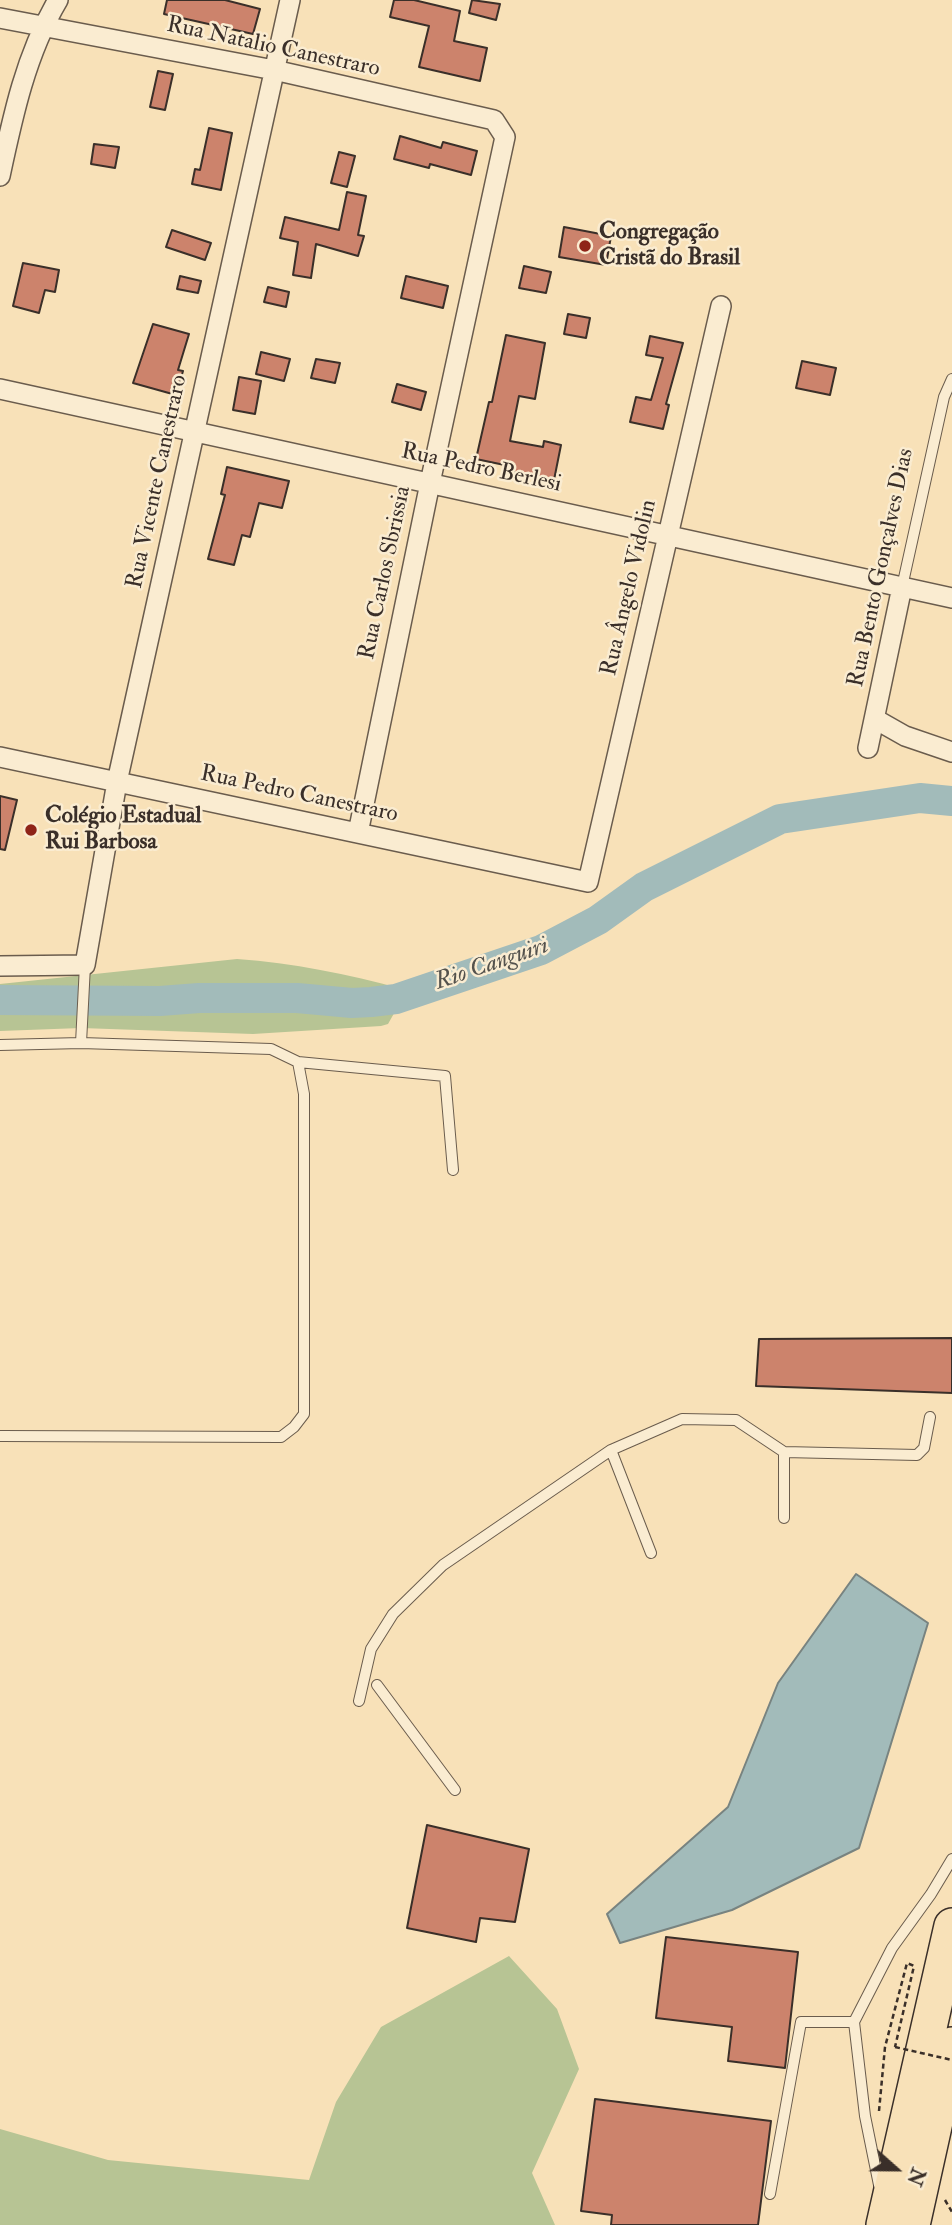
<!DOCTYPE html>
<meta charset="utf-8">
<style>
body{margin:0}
#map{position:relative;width:952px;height:2225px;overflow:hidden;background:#f8e1b8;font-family:"IM FELL Double Pica",serif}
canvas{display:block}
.north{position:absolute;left:861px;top:2134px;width:70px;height:70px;-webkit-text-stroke:5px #faecd1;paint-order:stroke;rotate:111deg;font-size:19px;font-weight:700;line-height:28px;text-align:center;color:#3a2f29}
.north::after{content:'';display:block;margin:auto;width:24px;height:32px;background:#3a2f29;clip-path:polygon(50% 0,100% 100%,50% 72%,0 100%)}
</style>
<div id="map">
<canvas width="952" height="2225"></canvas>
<div class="north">N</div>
</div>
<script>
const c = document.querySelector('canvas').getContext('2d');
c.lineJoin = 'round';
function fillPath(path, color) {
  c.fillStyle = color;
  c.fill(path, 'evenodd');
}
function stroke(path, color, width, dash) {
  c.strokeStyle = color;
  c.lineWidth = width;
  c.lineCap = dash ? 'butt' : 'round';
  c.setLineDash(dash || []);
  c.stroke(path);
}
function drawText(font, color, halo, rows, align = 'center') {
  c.font = font + ' "IM FELL Double Pica",serif';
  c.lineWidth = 5;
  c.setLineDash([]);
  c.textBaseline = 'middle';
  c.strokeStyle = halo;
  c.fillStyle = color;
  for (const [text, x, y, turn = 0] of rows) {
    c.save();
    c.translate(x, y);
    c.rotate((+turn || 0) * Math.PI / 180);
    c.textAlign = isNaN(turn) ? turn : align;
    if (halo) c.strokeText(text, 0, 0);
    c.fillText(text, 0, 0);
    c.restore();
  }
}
const green = new Path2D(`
 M237 959C293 963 348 974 402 989L401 1001 388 1024 381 1026 253 1034 81 1028 0 1031V984Z
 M509 1956 557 2009 579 2069 532 2173 555 2225H0V2129L108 2160 309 2180 336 2102 381 2027Z`);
const water = new Path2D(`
 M856 1574 928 1623 859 1848 732 1910 620 1943 607 1914 728 1807 778 1683Z`);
const river = new Path2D(`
 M0 1000 160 1001 199 998H297L352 1003 371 1002 396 999 541 950 598 920 644 887 780 819 920 798 952 801`);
const building = new Path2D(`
 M167 0H225L260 9 253 34 164 14Z
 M394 0H414L460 11 454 41 487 48 480 81 419 67 429 26 390 17Z
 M472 0 500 4 496 20 469 13Z
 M158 71 173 74 165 110 150 107Z
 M209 128 232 133 221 190 192 184 195 169 200 170Z
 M400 136 441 148 443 142 477 151 471 175 430 164 429 168 394 159Z
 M94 144 119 147 115 168 91 164Z
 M339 152 355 156 347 187 331 183Z
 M347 192 366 196 358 235 364 236 358 256 316 244 311 278 293 275 298 242 280 238 285 217 339 230Z
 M564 227 611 236 606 265 559 257Z
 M172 230 211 243 205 260 166 247Z
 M23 263 59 270 55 292 45 290 39 313 13 306Z
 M524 266 551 272 546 293 519 288Z
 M180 276 201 281 198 293 177 289Z
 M406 276 448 286 443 308 401 298Z
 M268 287 289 292 286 307 264 302Z
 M568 314 590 318 586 338 564 334Z
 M153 324 189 334 178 370 183 371 176 395 133 383Z
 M506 335 545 343 535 399 519 396 510 441 543 447 544 441 561 445 554 480 513 472 514 467 476 459 489 402H492Z
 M650 336 683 343 666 404 669 405 663 429 630 422 636 397 651 400 663 358 646 355Z
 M261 352 290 359 284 381 256 374Z
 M316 359 340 363 335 383 311 378Z
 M802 361 836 368 830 395 796 388Z
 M239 377 261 381 255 414 233 410Z
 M397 384 426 392 421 410 392 402Z
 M227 467 289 481 282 508 259 503 250 537 242 535 234 565 208 559 225 495 221 494Z
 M0 796 17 800 5 850 0 849Z
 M952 1338V1393L756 1386 759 1339Z
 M427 1825 529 1849 515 1922 480 1918 476 1942 407 1928Z
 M666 1937 798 1952 785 2068 728 2061 732 2027 656 2018Z
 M595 2099 771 2121 758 2225H611L612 2215 581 2211Z`);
const path = new Path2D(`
 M879 2111 885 2047 907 1963 914 1966 895 2047
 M945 2200 952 2212`);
const service = new Path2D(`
 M902 587 944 397 952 379
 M81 1043 85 965
 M0 1045 81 1043 271 1049 298 1062 304 1094V1414L294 1427 281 1437 0 1436
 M298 1062 445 1076 453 1170
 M611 1450 651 1553
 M784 1518V1452L917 1455 924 1448 930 1417
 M377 1685 455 1790
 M359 1701 371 1649 393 1614 443 1565 611 1450 682 1419 736 1420 784 1452
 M879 2185 865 2116 854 2022 892 1948 931 1894 952 1859
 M770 2194 801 2022H854`);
const minor = new Path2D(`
 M0 18 274 70 494 120 505 137 430 483 358 833
 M0 176C13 115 26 54 58 0
 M0 389 952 598
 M875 719 905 736 952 752
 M868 748 902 587
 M0 757 588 882 721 306
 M0 966 85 965 117 782 290 0`);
const motorway = new Path2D(`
 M884 2225 952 1926
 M912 2225 952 2045`);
const pathBridge = new Path2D(`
 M895 2047 952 2060`);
const markers = [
 [585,246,7,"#8f2418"],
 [31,830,7,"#8f2418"]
];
const streetNames = [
 ["Rua Natalio Canestraro",273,48,12],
 ["Rua Pedro Berlesi",481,469,12],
 ["Rua Vicente Canestraro",158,482,-78],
 ["Rua Bento Gonçalves Dias",882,568,-78],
 ["Rua Carlos Sbrissia",386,573,-78],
 ["Rua Ângelo Vidolin",630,588,-77],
 ["Rua Pedro Canestraro",299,795,12]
];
const poiNames = [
 ["Congregação",599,233],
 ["Cristã do Brasil",599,259],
 ["Colégio Estadual",45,817],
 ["Rui Barbosa",45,843]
];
const waterNames = [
 ["Rio Canguiri",492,965,-19]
];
fillPath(green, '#b7c494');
fillPath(water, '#a2bbba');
stroke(water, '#788380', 2);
stroke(river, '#a2bbba', 30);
fillPath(building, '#cc836c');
stroke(building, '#3a2f29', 2);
stroke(service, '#6a5c4d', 12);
stroke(minor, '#6a5c4d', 22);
stroke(motorway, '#3a2f29', 38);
stroke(path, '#3a2f29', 2.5, [5, 3.5]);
stroke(service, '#faecd1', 10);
stroke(minor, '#faecd1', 19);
stroke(motorway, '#f8e1b8', 35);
stroke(pathBridge, '#3a2f29', 2.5, [5, 3.5]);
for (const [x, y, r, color] of markers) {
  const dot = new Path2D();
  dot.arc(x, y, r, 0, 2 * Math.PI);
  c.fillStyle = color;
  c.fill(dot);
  stroke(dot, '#faecd1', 2.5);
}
drawText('23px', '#3a2f29', '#faecd1', streetNames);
drawText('bold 23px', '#3a2f29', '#faecd1', poiNames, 'left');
drawText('italic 24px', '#54524d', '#faecd1', waterNames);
</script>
